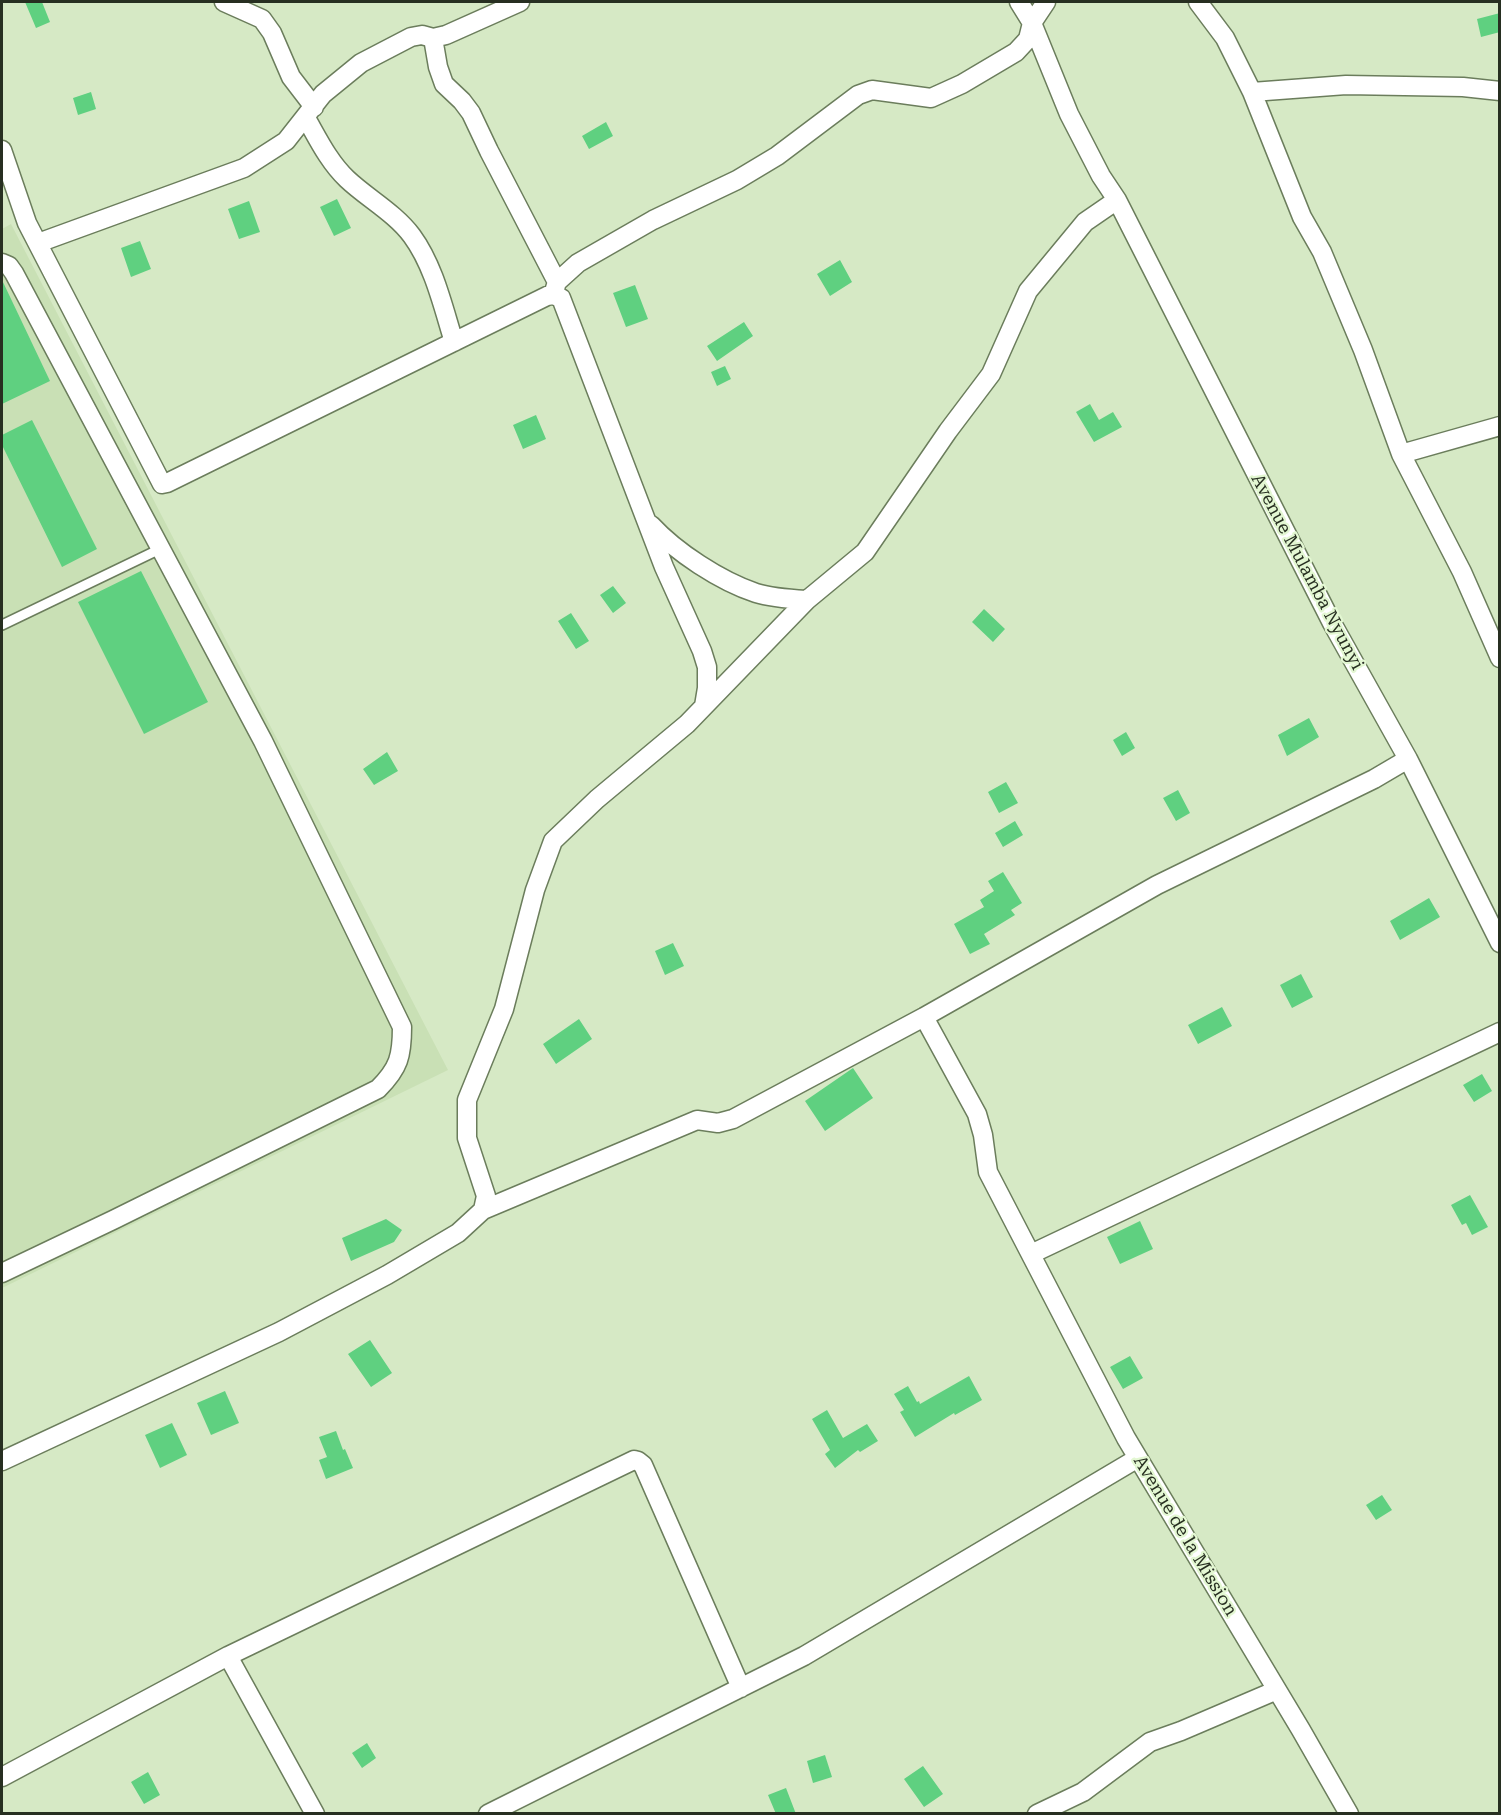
<!DOCTYPE html>
<style>
body{margin:0}
#map{position:relative;width:1501px;height:1815px;overflow:hidden;background:#d6e9c5;font-family:"Roboto Serif",serif}
canvas{display:block}
.frame{position:absolute;inset:0;border:3px solid #272f21;pointer-events:none}
</style>
<div id="map">
<canvas width="1501" height="1815"></canvas>
<div class="frame"></div>
</div>
<script>
const c = document.querySelector('canvas').getContext('2d');
c.lineJoin = 'round';
function fillPath(path, color) {
  c.fillStyle = color;
  c.fill(path, 'evenodd');
}
function stroke(path, color, width, dash) {
  c.strokeStyle = color;
  c.lineWidth = width;
  c.lineCap = dash ? 'butt' : 'round';
  c.setLineDash(dash || []);
  c.stroke(path);
}
function drawText(font, color, halo, rows, align = 'center') {
  c.font = font + ' "Roboto Serif",serif';
  c.lineWidth = 4.5;
  c.setLineDash([]);
  c.textBaseline = 'middle';
  c.strokeStyle = halo;
  c.fillStyle = color;
  for (const [text, x, y, turn = 0] of rows) {
    c.save();
    c.translate(x, y);
    c.rotate((+turn || 0) * Math.PI / 180);
    c.textAlign = isNaN(turn) ? turn : align;
    if (halo) c.strokeText(text, 0, 0);
    c.fillText(text, 0, 0);
    c.restore();
  }
}
const built = new Path2D(`
 M11 224 448 1070 2 1288V229Z`);
const building = new Path2D(`
 M25 2H42L50 22 36 28Z
 M1500 13V32L1481 37 1477 19Z
 M91 92 96 109 78 115 73 98Z
 M606 122 613 136 589 149 582 136Z
 M337 199 351 228 334 236 320 207Z
 M249 201 260 232 239 239 228 209Z
 M140 241 151 269 131 277 121 248Z
 M840 260 852 282 830 296 817 274Z
 M2 280 50 381 2 404Z
 M635 285 648 319 626 327 613 293Z
 M744 322 753 336 717 361 707 346Z
 M725 366 731 379 717 386 711 372Z
 M1090 404 1099 420 1113 412 1122 427 1094 442 1076 412Z
 M536 415 546 439 523 449 513 425Z
 M32 420 97 549 62 567 2 445V435Z
 M141 571 208 702 144 734 78 602Z
 M613 586 626 603 613 613 600 595Z
 M984 609 1005 629 993 642 972 622Z
 M571 613 589 641 576 649 558 621Z
 M1309 718 1319 737 1287 756 1278 735Z
 M1126 732 1135 748 1122 756 1113 740Z
 M387 752 398 771 374 785 363 769Z
 M1006 782 1018 803 999 813 988 792Z
 M1178 790 1190 813 1176 821 1163 798Z
 M1015 821 1023 835 1003 847 995 833Z
 M1003 872 1022 903 1011 910 1015 915 984 934 990 944 970 954 954 924 984 907 980 900 994 891 988 881Z
 M1429 898 1440 917 1400 940 1390 921Z
 M673 943 684 966 665 975 655 951Z
 M1301 974 1313 997 1292 1008 1280 985Z
 M1222 1007 1232 1026 1198 1044 1188 1025Z
 M579 1019 592 1039 556 1064 543 1044Z
 M853 1068 873 1098 825 1131 805 1101Z
 M1482 1074 1492 1091 1474 1102 1463 1085Z
 M1470 1195 1488 1227 1472 1235 1466 1223 1462 1225 1451 1205Z
 M386 1219 402 1230 394 1242 351 1261 342 1238Z
 M1140 1221 1153 1249 1120 1264 1107 1237Z
 M370 1340 392 1373 371 1387 348 1354Z
 M1130 1356 1143 1378 1123 1389 1110 1367Z
 M969 1376 982 1400 955 1415 954 1413 915 1437 900 1412 904 1410 894 1394 908 1386 917 1402 919 1401 920 1404Z
 M225 1391 239 1423 211 1435 197 1403Z
 M827 1410 843 1438 867 1424 878 1441 860 1452 858 1450 835 1468 825 1454 830 1450 812 1419Z
 M172 1423 187 1455 160 1468 145 1435Z
 M336 1431 343 1450 345 1449 353 1468 326 1479 319 1460 327 1457 319 1437Z
 M1382 1495 1392 1510 1376 1520 1366 1505Z
 M367 1743 376 1758 362 1768 352 1753Z
 M825 1755 832 1777 813 1783 807 1761Z
 M923 1766 943 1794 924 1807 904 1779Z
 M148 1772 160 1795 144 1804 131 1782Z
 M786 1788 796 1814H776L768 1795Z`);
const service = new Path2D(`
 M2 625 160 549`);
const minor = new Path2D(`
 M224 2 262 19 272 33 291 77 314 107
 M1019 2 1032 23 1069 114 1101 176 1117 200 1332 623 1408 759 1500 943
 M1198 2 1225 38 1252 92 1302 217 1322 252 1363 350 1401 454 1462 572 1500 658
 M433 38 438 67 444 84 462 101 471 113 489 151 557 282
 M1252 92 1346 85 1463 87 1500 91
 M306 118C318 139 329 162 347 179 367 198 395 213 412 236 434 266 443 307 454 342
 M2 150 27 223 162 484 167 483 547 296 553 295 561 298 664 567 702 651 707 667V688L704 706
 M38 243 244 168 286 141 323 94 361 63 411 37 422 35 433 38 446 35 520 2
 M2 263 9 266 14 273 263 741 402 1027C402 1056 399 1068 378 1089L113 1220 2 1273
 M553 295 557 282 578 263 653 220 737 180 777 156 858 95 872 90 931 98 962 84 1016 52 1028 39 1032 23 1046 2
 M1401 454 1500 426
 M651 525C676 552 720 581 756 593 772 598 790 599 807 600
 M924 1017 977 1114 983 1135 988 1172 1126 1438 1301 1730 1349 1814
 M483 1210 697 1120 718 1123 733 1119 924 1017 1157 885 1374 779 1408 759
 M1031 1254 1500 1032
 M2 1461 279 1332 387 1275 458 1233 483 1210 486 1196 467 1138V1100L504 1009 535 890 553 841 597 799 687 724 807 600 865 552 948 431 991 374 1028 291 1085 222 1117 200
 M228 1656 315 1814
 M2 1777 228 1656 634 1460 638 1461 643 1465 741 1688
 M488 1814 804 1656 1138 1458
 M1037 1814 1083 1792 1150 1742 1181 1731 1277 1690`);
const streetNames = [
 ["Avenue Mulamba Nyunyi",1307,572,62],
 ["Avenue de la Mission",1185,1536,59]
];
fillPath(built, '#c9e0b5');
fillPath(building, '#5fd080');
stroke(service, '#6b7d5c', 12);
stroke(minor, '#6b7d5c', 21);
stroke(service, '#fff', 9);
stroke(minor, '#fff', 18);
drawText('18px', '#272f21', '#e3f7d2', streetNames);
</script>
